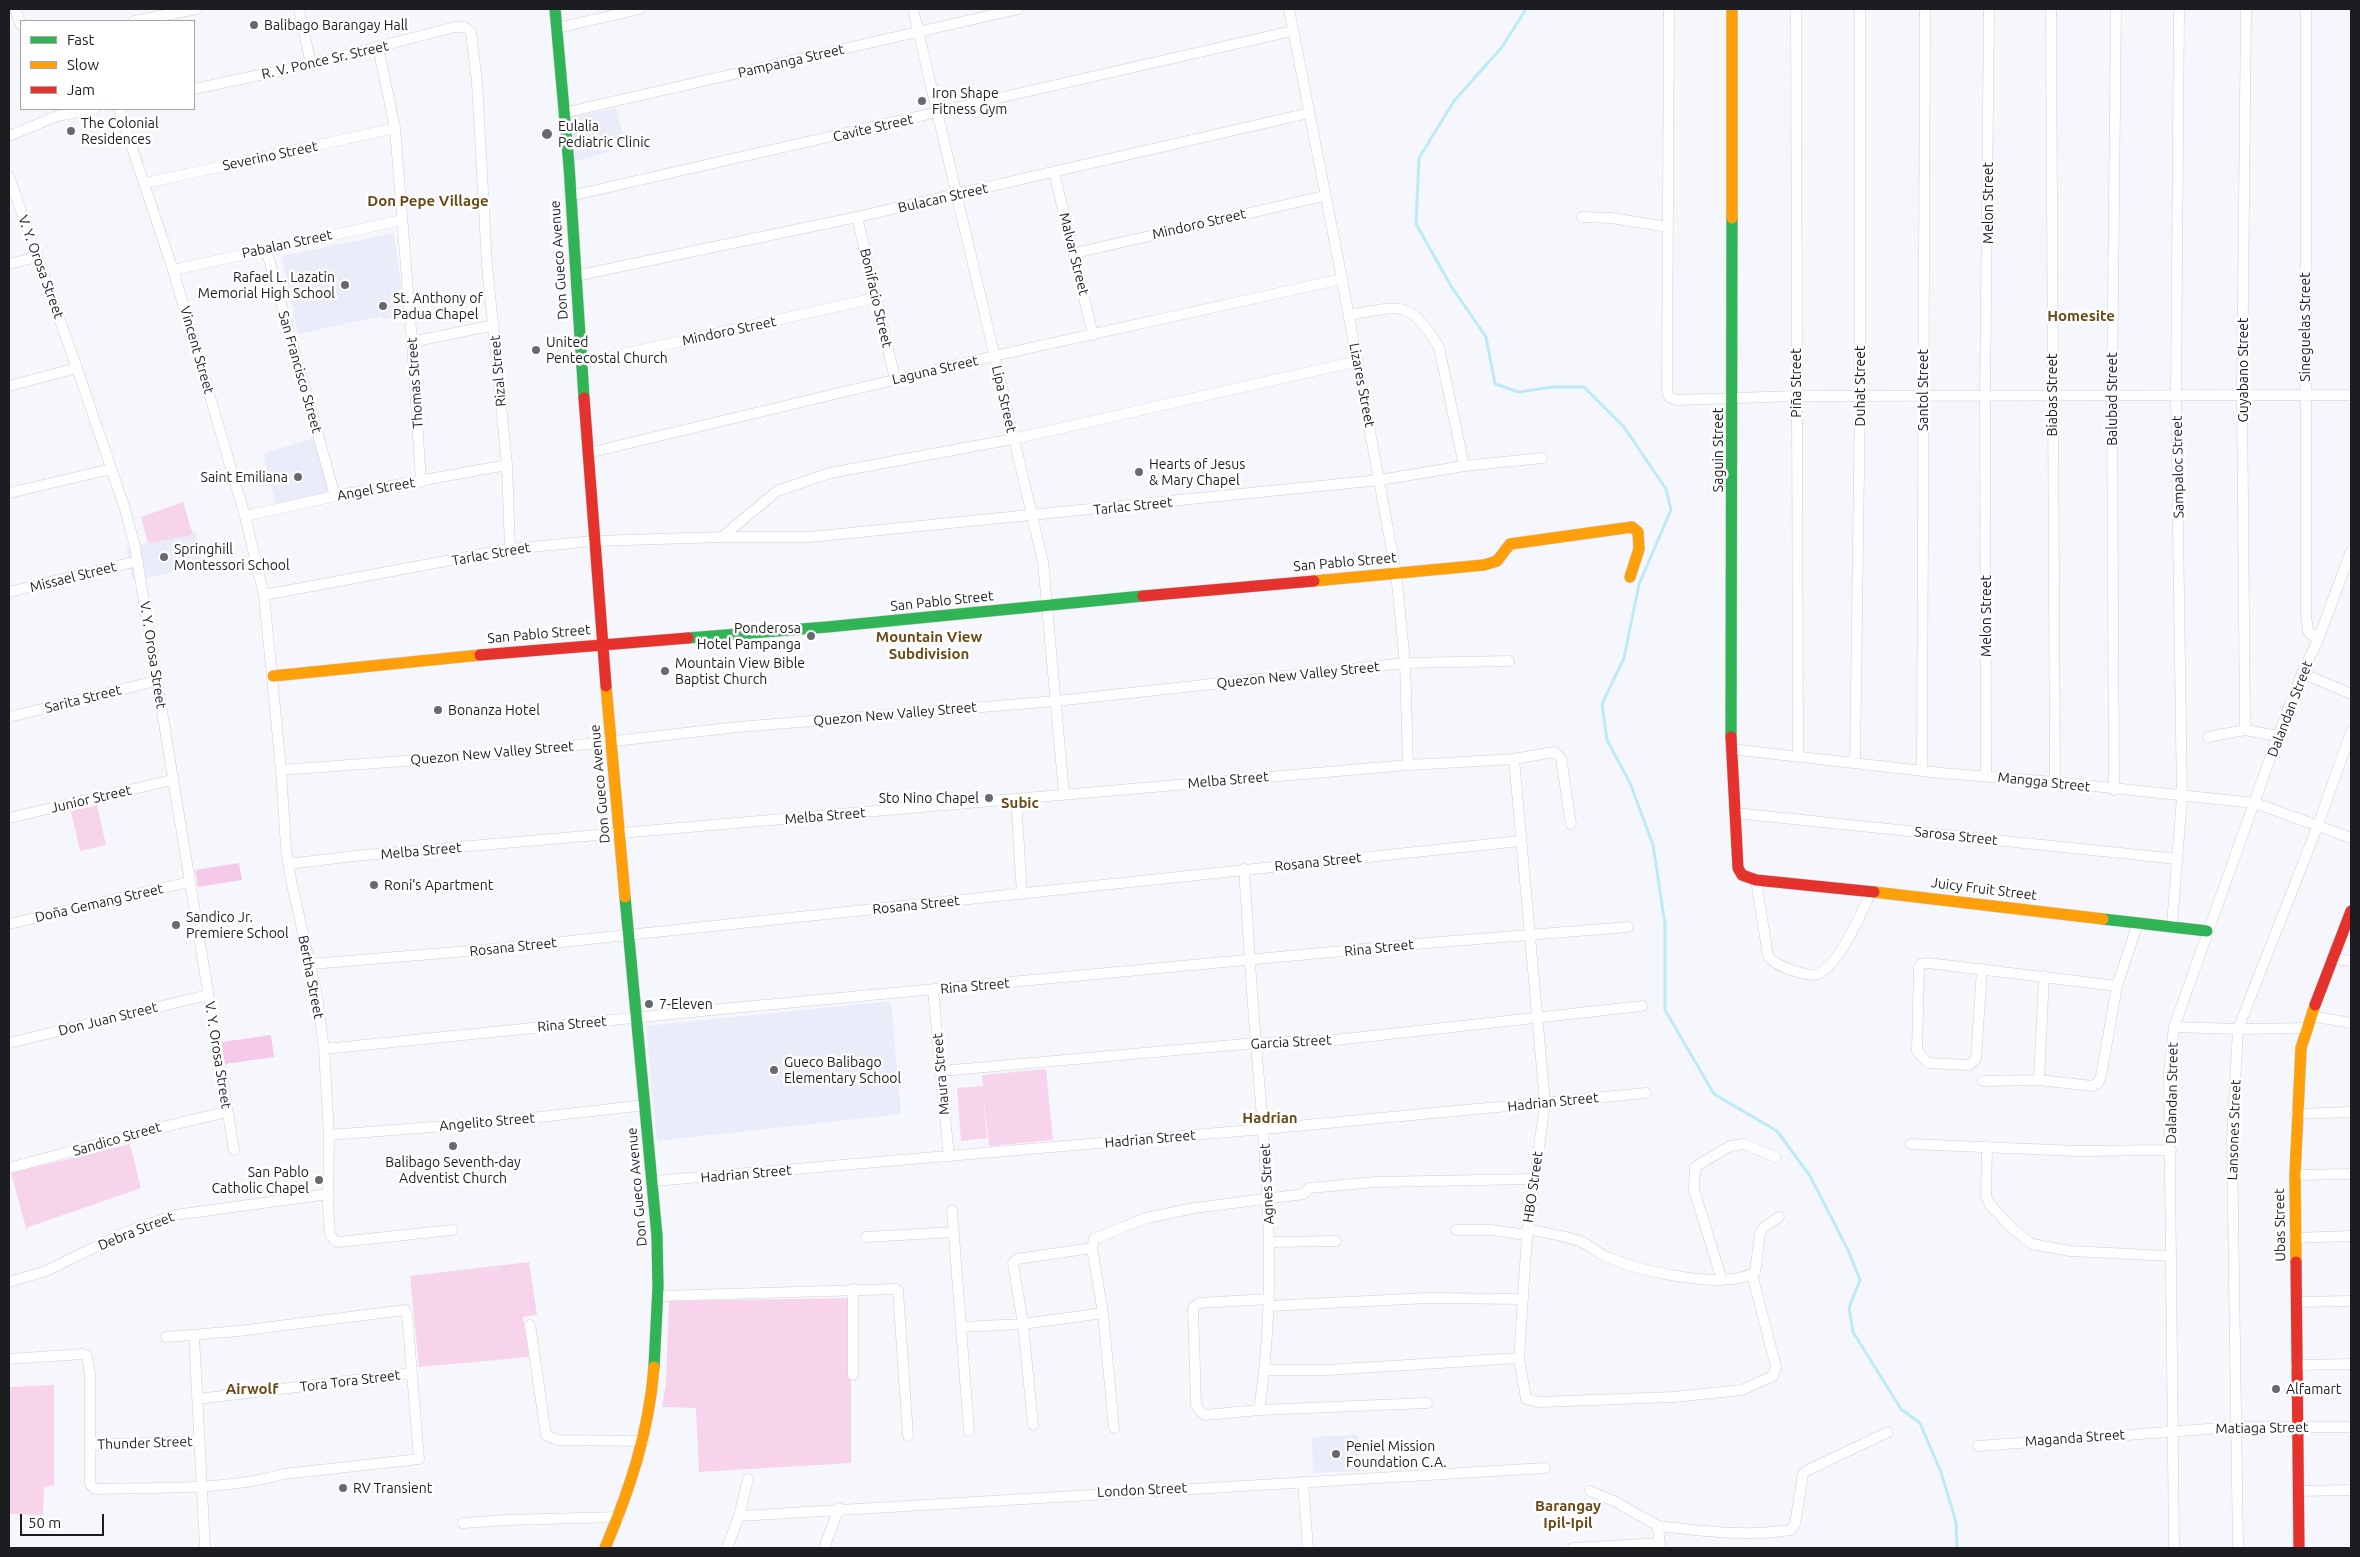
<!DOCTYPE html>
<meta charset="utf-8">
<style>
body{margin:0}
#map{position:relative;width:2360px;height:1557px;overflow:hidden;background:#f6f7fc;font-family:Ubuntu,sans-serif}
canvas{display:block}
.frame{position:absolute;inset:0;border:10px solid #1c1d21;pointer-events:none}
.legend{position:absolute;left:20px;top:20px;width:175px;height:90px;box-sizing:border-box;background:#fff;border:1px solid #a4a5a6;margin:0;padding:6px 9px;list-style:none;font-size:15px;color:#1c1d21}
.legend li{display:flex;align-items:center;gap:10px;height:25px}
.legend b{width:25px;border:1px solid #a4a5a6}
.scale{position:absolute;left:20px;top:1514px;width:84px;height:22px;box-sizing:border-box;border:2px solid #1c1d21;border-top:0;padding-left:6px;font-size:15px;line-height:18px;white-space:nowrap;color:#1c1d21;-webkit-text-stroke:4px #fff;paint-order:stroke}
</style>
<div id="map">
<canvas width="2360" height="1557"></canvas>
<div class="frame"></div>
<ul class="legend">
<li><b style="height:6px;background:#30b455"></b>Fast</li>
<li><b style="height:6px;background:#ff9f0a"></b>Slow</li>
<li><b style="height:6px;background:#e5322d"></b>Jam</li>
</ul>
<div class="scale">50 m</div>
</div>
<script>
const c = document.querySelector('canvas').getContext('2d');
c.lineJoin = 'round';
function fillPath(path, color) {
  c.fillStyle = color;
  c.fill(path, 'evenodd');
}
function stroke(path, color, width, dash) {
  c.strokeStyle = color;
  c.lineWidth = width;
  c.lineCap = dash ? 'butt' : 'round';
  c.setLineDash(dash || []);
  c.stroke(path);
}
function drawText(font, color, halo, rows, align = 'center') {
  c.font = font + ' Ubuntu,sans-serif';
  c.lineWidth = 5;
  c.setLineDash([]);
  c.textBaseline = 'middle';
  c.strokeStyle = halo;
  c.fillStyle = color;
  for (const [text, x, y, turn = 0] of rows) {
    c.save();
    c.translate(x, y);
    c.rotate((+turn || 0) * Math.PI / 180);
    c.textAlign = isNaN(turn) ? turn : align;
    if (halo) c.strokeText(text, 0, 0);
    c.fillText(text, 0, 0);
    c.restore();
  }
}
const built = new Path2D(`
 M616 108 626 147 572 162 570 117Z
 M394 233 405 314 383 320 382 316 298 334 282 256Z
 M316 437 333 500 278 513 263 454Z
 M196 532 203 567 132 580 126 547Z
 M891 1001 901 1114 657 1141 646 1026Z
 M1358 1435 1360 1471 1313 1473 1312 1437Z`);
const green = new Path2D(`
 M183 502 193 535 148 543 141 517Z
 M97 805 106 845 80 851 71 811Z
 M1046 1069 1053 1140 989 1146 983 1091 987 1138 961 1141 957 1088 983 1086 982 1075Z
 M130 1144 141 1188 26 1228 11 1173Z
 M529 1262 537 1315 523 1317 529 1357 419 1367 410 1276Z
 M851 1298V1463L699 1472 696 1408 662 1407 666 1383 669 1301Z
 M54 1385V1485L44 1487 43 1515 9 1514V1387Z`);
const forest = new Path2D(`
 M239 863 242 880 198 887 195 870Z
 M271 1035 274 1057 225 1064 222 1042Z`);
const stream = new Path2D(`
 M1526 9 1502 47 1454 101 1419 158 1416 224 1451 286 1486 337 1495 384 1519 392 1552 387H1584L1624 427 1666 489 1671 510 1639 584 1624 658 1602 704 1607 740 1630 783 1653 845 1665 924V1010L1714 1094 1777 1131 1810 1176 1849 1252 1860 1280 1849 1308 1853 1332 1901 1409 1920 1423 1941 1472 1956 1522 1957 1548`);
const street = new Path2D(`
 M15 9 21 25
 M299 9 311 64
 M913 9 1043 562 1064 794
 M1289 9 1342 279 1396 573 1405 663 1408 765
 M1669 9 1667 390 1669 397 1677 400 1796 396 2351 395
 M1796 9 1798 757
 M2051 9 2055 782
 M2306 9V615L2308 631 2318 640
 M134 21 197 9
 M557 28 640 9
 M378 47 395 128 412 342 421 482
 M194 89 311 64 455 27H464L471 32 477 82 487 265 507 465 510 549
 M119 109 173 270 245 516 264 595 281 770 286 848 291 880 317 996 324 1049 329 1135 328 1204 330 1234 335 1241 339 1242 452 1230
 M563 113 1018 9
 M9 136 57 116 95 109
 M1054 172 1093 335
 M9 177 77 368 125 509 135 547 234 1150
 M146 183 395 128
 M570 196 1292 31
 M857 217 895 379
 M1582 217 1611 218 1668 227
 M266 249 335 496
 M1075 253 1324 196
 M9 264 37 257
 M173 270 402 220
 M575 276 857 217 1309 113
 M1349 315C1401 306 1408 298 1439 347L1464 466
 M412 342 494 325
 M582 363 876 298
 M9 386 77 368
 M588 453 994 356 1342 279
 M9 493 111 469
 M245 516 335 496 507 465
 M722 537 777 491 830 473 1013 439 1358 361
 M9 592 138 561
 M264 595 510 549 594 541 722 537H810L1380 480 1464 466 1542 458
 M2302 673 2351 694
 M9 717 156 681
 M2245 730 2242 394 2246 9
 M2208 737 2245 730 2278 736
 M1731 749 1941 773 2055 782 2255 803 2351 838
 M1514 759 1545 1103 1527 1235 1519 1358 1526 1399 1540 1402 1673 1397 1742 1390 1773 1376 1776 1367 1752 1274
 M1855 763 1860 397V9
 M281 770 499 754 738 727 1056 701 1405 663 1509 661
 M1922 771 1925 9
 M1986 775 1985 397 1989 9
 M2114 790 2112 395 2116 9
 M1016 799 1022 894
 M1735 813 2178 859
 M9 818 172 780
 M288 864 354 856 1408 765 1514 759 1554 752 1561 758 1571 824
 M1244 869C1248 927 1251 985 1256 1043 1266 1165 1278 1288 1259 1410
 M1756 880 1768 956C1775 965 1787 969 1798 972 1802 973 1808 975 1813 975 1836 974 1863 910 1871 892
 M9 924 189 882
 M2172 924 2182 797 2176 395 2179 9
 M2333 959 2351 961
 M311 964 504 948 1520 841
 M1982 969 1976 1059 1969 1065 1928 1063 1917 1051 1919 967 1921 964 1928 963 2117 986
 M933 990 949 1157
 M2311 1016 2351 1023
 M2174 1027 2238 1029 2307 1028
 M9 1043 208 995
 M324 1049 732 1008 1428 943 1628 927
 M941 1071 1256 1043 1335 1040 1642 1006
 M2039 1080 2044 976
 M1983 1081 2039 1080 2092 1086 2098 1083 2101 1076 2117 986 2138 923
 M2296 1114 2351 1112
 M329 1135 497 1122 645 1105
 M1911 1144 2078 1151 2171 1150
 M1987 1146 1986 1196 1990 1205 2014 1230 2032 1244 2070 1251 2170 1256
 M9 1168C81 1149 153 1128 227 1112
 M2295 1175 2351 1174
 M654 1181 1264 1129 1646 1093
 M952 1210 969 1431
 M1527 1229C1544 1233 1563 1235 1579 1241 1590 1245 1599 1254 1609 1258 1641 1271 1724 1291 1755 1272L1760 1234 1763 1228 1779 1217
 M1456 1230H1491L1527 1235
 M866 1237 954 1232
 M2295 1238 2351 1236
 M1270 1242 1336 1241
 M1722 1280 1694 1190 1695 1167 1730 1146 1744 1144 1776 1157
 M9 1282 46 1271 126 1232 175 1215 329 1194
 M660 1296 896 1289 898 1291 908 1436
 M1269 1299 1199 1303 1193 1308 1196 1405 1199 1410 1205 1415 1259 1410 1427 1403
 M2296 1302 2351 1301
 M1269 1306 1428 1298 1523 1299
 M530 1325 546 1435 557 1440 644 1441
 M961 1327 1023 1324 1103 1313
 M194 1335 205 1548
 M9 1359 83 1354 87 1356 90 1374V1484L95 1489C157 1487 224 1491 284 1474L419 1459 407 1313 405 1310 239 1331 166 1337
 M2296 1365 2351 1364
 M1265 1370H1327L1519 1358
 M853 1375V1289
 M198 1399 412 1373
 M1033 1425 1023 1324 1013 1263 1017 1259 1092 1248
 M1114 1428 1103 1313 1092 1248 1094 1239 1146 1218 1194 1208 1304 1194 1309 1188 1376 1182 1533 1179
 M90 1445 200 1441
 M1978 1446 2235 1427H2351
 M1303 1482 1308 1548
 M1590 1491 1616 1502 1658 1526 1660 1548
 M2298 1491 2351 1490
 M739 1516 1545 1468
 M463 1523 507 1520 619 1517
 M1658 1526C1703 1531 1745 1537 1790 1530L1795 1524 1803 1474 1806 1471 1888 1432
 M727 1548 739 1516 748 1479
 M824 1548 839 1508
 M1573 1548 1660 1543
 M2174 1548 2169 1073 2174 1027 2278 736 2302 673 2318 640 2351 551
 M2238 1548 2232 1141 2238 1029 2318 825 2351 732`);
const fast = new Path2D(`
 M555 9 569 166 584 398
 M688 638 827 627 1143 596
 M1731 737 1732 218
 M625 897 657 1236 658 1287 654 1367
 M2103 919 2207 931`);
const slow = new Path2D(`
 M1732 218V9
 M1314 581 1484 565 1497 561 1510 544 1632 527 1638 532 1639 549 1630 577
 M273 676 480 655
 M606 686 625 897
 M1874 892 2103 919
 M2296 1262 2295 1175 2301 1048 2315 1005
 M605 1548C630 1489 649 1432 654 1367`);
const jam = new Path2D(`
 M584 398 606 686
 M1143 596 1314 581
 M480 655 688 638
 M1731 737 1738 868 1742 875 1756 880 1874 892
 M2315 1005 2351 911
 M2296 1262 2299 1548`);
const markers = [
 [254,25,5,"#68696e"],
 [922,101,5,"#68696e"],
 [71,131,5,"#68696e"],
 [547,134,6,"#68696e"],
 [345,285,5,"#68696e"],
 [383,306,5,"#68696e"],
 [536,350,5,"#68696e"],
 [1139,472,5,"#68696e"],
 [298,477,5,"#68696e"],
 [164,557,5,"#68696e"],
 [811,636,5,"#68696e"],
 [665,671,5,"#68696e"],
 [438,710,5,"#68696e"],
 [989,798,5,"#68696e"],
 [374,885,5,"#68696e"],
 [176,925,5,"#68696e"],
 [649,1004,5,"#68696e"],
 [774,1070,5,"#68696e"],
 [453,1146,5,"#68696e"],
 [319,1180,5,"#68696e"],
 [2276,1389,5,"#68696e"],
 [1336,1454,5,"#68696e"],
 [343,1488,5,"#68696e"]
];
const poiNames = [
 ["Balibago Barangay Hall",264,25],
 ["Iron Shape",932,93],
 ["Fitness Gym",932,109],
 ["The Colonial",81,123],
 ["Residences",81,139],
 ["Eulalia",558,126],
 ["Pediatric Clinic",558,142],
 ["Rafael L. Lazatin",335,277,"right"],
 ["Memorial High School",335,293,"right"],
 ["St. Anthony of",393,298],
 ["Padua Chapel",393,314],
 ["United",546,342],
 ["Pentecostal Church",546,358],
 ["Hearts of Jesus",1149,464],
 ["& Mary Chapel",1149,480],
 ["Saint Emiliana",288,477,"right"],
 ["Springhill",174,549],
 ["Montessori School",174,565],
 ["Ponderosa",801,628,"right"],
 ["Hotel Pampanga",801,644,"right"],
 ["Mountain View Bible",675,663],
 ["Baptist Church",675,679],
 ["Bonanza Hotel",448,710],
 ["Sto Nino Chapel",979,798,"right"],
 ["Roni’s Apartment",384,885],
 ["Sandico Jr.",186,917],
 ["Premiere School",186,933],
 ["7-Eleven",659,1004],
 ["Gueco Balibago",784,1062],
 ["Elementary School",784,1078],
 ["Balibago Seventh-day",453,1162,"center"],
 ["Adventist Church",453,1178,"center"],
 ["San Pablo",309,1172,"right"],
 ["Catholic Chapel",309,1188,"right"],
 ["Alfamart",2286,1389],
 ["Peniel Mission",1346,1446],
 ["Foundation C.A.",1346,1462],
 ["RV Transient",353,1488]
];
const streetNames = [
 ["R. V. Ponce Sr. Street",325,60,-13],
 ["Pampanga Street",791,61,-13],
 ["Cavite Street",873,128,-13],
 ["Severino Street",270,156,-12],
 ["Bulacan Street",943,198,-13],
 ["Melon Street",1988,203,-90],
 ["Mindoro Street",1199,224,-13],
 ["Pabalan Street",287,244,-12],
 ["Malvar Street",1074,254,76],
 ["Don Gueco Avenue",559,260,-94],
 ["V. Y. Orosa Street",41,267,70],
 ["Bonifacio Street",876,298,77],
 ["Sineguelas Street",2305,327,-90],
 ["Mindoro Street",729,331,-12],
 ["Vincent Street",197,350,74],
 ["Laguna Street",935,370,-13],
 ["Guyabano Street",2243,370,-90],
 ["Rizal Street",498,371,-95],
 ["San Francisco Street",300,372,74],
 ["Thomas Street",415,383,-94],
 ["Piña Street",1796,383,-90],
 ["Lizares Street",1362,385,79],
 ["Duhat Street",1860,386,-90],
 ["Santol Street",1923,390,-90],
 ["Biabas Street",2052,395,-90],
 ["Lipa Street",1004,399,77],
 ["Balubad Street",2112,399,-90],
 ["Saguin Street",1718,450,-90],
 ["Sampaloc Street",2178,467,-91],
 ["Angel Street",376,489,-10],
 ["Tarlac Street",1133,506,-6],
 ["Tarlac Street",491,554,-10],
 ["San Pablo Street",1345,562,-5],
 ["Missael Street",73,577,-14],
 ["San Pablo Street",942,601,-6],
 ["Melon Street",1986,616,-90],
 ["San Pablo Street",539,634,-5],
 ["V. Y. Orosa Street",153,655,81],
 ["Quezon New Valley Street",1298,675,-6],
 ["Sarita Street",83,699,-14],
 ["Dalandan Street",2290,709,-69],
 ["Quezon New Valley Street",895,714,-5],
 ["Quezon New Valley Street",492,753,-5],
 ["Melba Street",1228,780,-5],
 ["Mangga Street",2044,782,6],
 ["Don Gueco Avenue",600,784,-95],
 ["Junior Street",91,799,-13],
 ["Melba Street",825,816,-5],
 ["Sarosa Street",1956,836,6],
 ["Melba Street",421,851,-5],
 ["Rosana Street",1318,862,-6],
 ["Juicy Fruit Street",1984,889,7],
 ["Doña Gemang Street",99,903,-13],
 ["Rosana Street",916,905,-6],
 ["Rosana Street",513,947,-6],
 ["Rina Street",1379,948,-6],
 ["Bertha Street",311,977,79],
 ["Rina Street",975,986,-5],
 ["Don Juan Street",108,1019,-14],
 ["Rina Street",572,1024,-5],
 ["Garcia Street",1291,1042,-3],
 ["V. Y. Orosa Street",218,1055,81],
 ["Maura Street",941,1074,-95],
 ["Dalandan Street",2172,1093,-89],
 ["Hadrian Street",1553,1102,-6],
 ["Angelito Street",487,1122,-5],
 ["Lansones Street",2234,1130,-88],
 ["Sandico Street",117,1139,-16],
 ["Hadrian Street",1150,1139,-5],
 ["Hadrian Street",746,1174,-5],
 ["Agnes Street",1267,1184,-93],
 ["Don Gueco Avenue",637,1187,-95],
 ["HBO Street",1533,1187,-82],
 ["Ubas Street",2280,1225,-91],
 ["Debra Street",136,1231,-22],
 ["Tora Tora Street",350,1381,-7],
 ["Matiaga Street",2262,1428,-1],
 ["Maganda Street",2075,1438,-4],
 ["Thunder Street",145,1443,-2],
 ["London Street",1142,1490,-3]
];
const neighbourhoodNames = [
 ["Don Pepe Village",428,201],
 ["Homesite",2081,316],
 ["Mountain View",929,637],
 ["Subdivision",929,654],
 ["Subic",1020,803],
 ["Hadrian",1270,1118],
 ["Airwolf",252,1389],
 ["Barangay",1568,1506],
 ["Ipil-Ipil",1568,1523]
];
fillPath(built, '#eaecf9');
fillPath(green, '#f8d4ec');
fillPath(forest, '#f5c9e8');
stroke(stream, '#bceaf8', 3);
stroke(street, '#cfcfd3', 11);
stroke(fast, '#cfcfd3', 12);
stroke(slow, '#cfcfd3', 12);
stroke(jam, '#cfcfd3', 12);
stroke(street, '#fefeff', 10);
stroke(fast, '#30b455', 11);
stroke(slow, '#ff9f0a', 11);
stroke(jam, '#e5322d', 11);
for (const [x, y, r, color] of markers) {
  const dot = new Path2D();
  dot.arc(x, y, r, 0, 2 * Math.PI);
  c.fillStyle = color;
  c.fill(dot);
  stroke(dot, '#fff', 2);
}
drawText('14px', '#1c1d21', '#fff', poiNames, 'left');
drawText('14px', '#1c1d21', '#fff', streetNames);
drawText('bold 15px', '#6a4915', '#fff', neighbourhoodNames);
</script>
